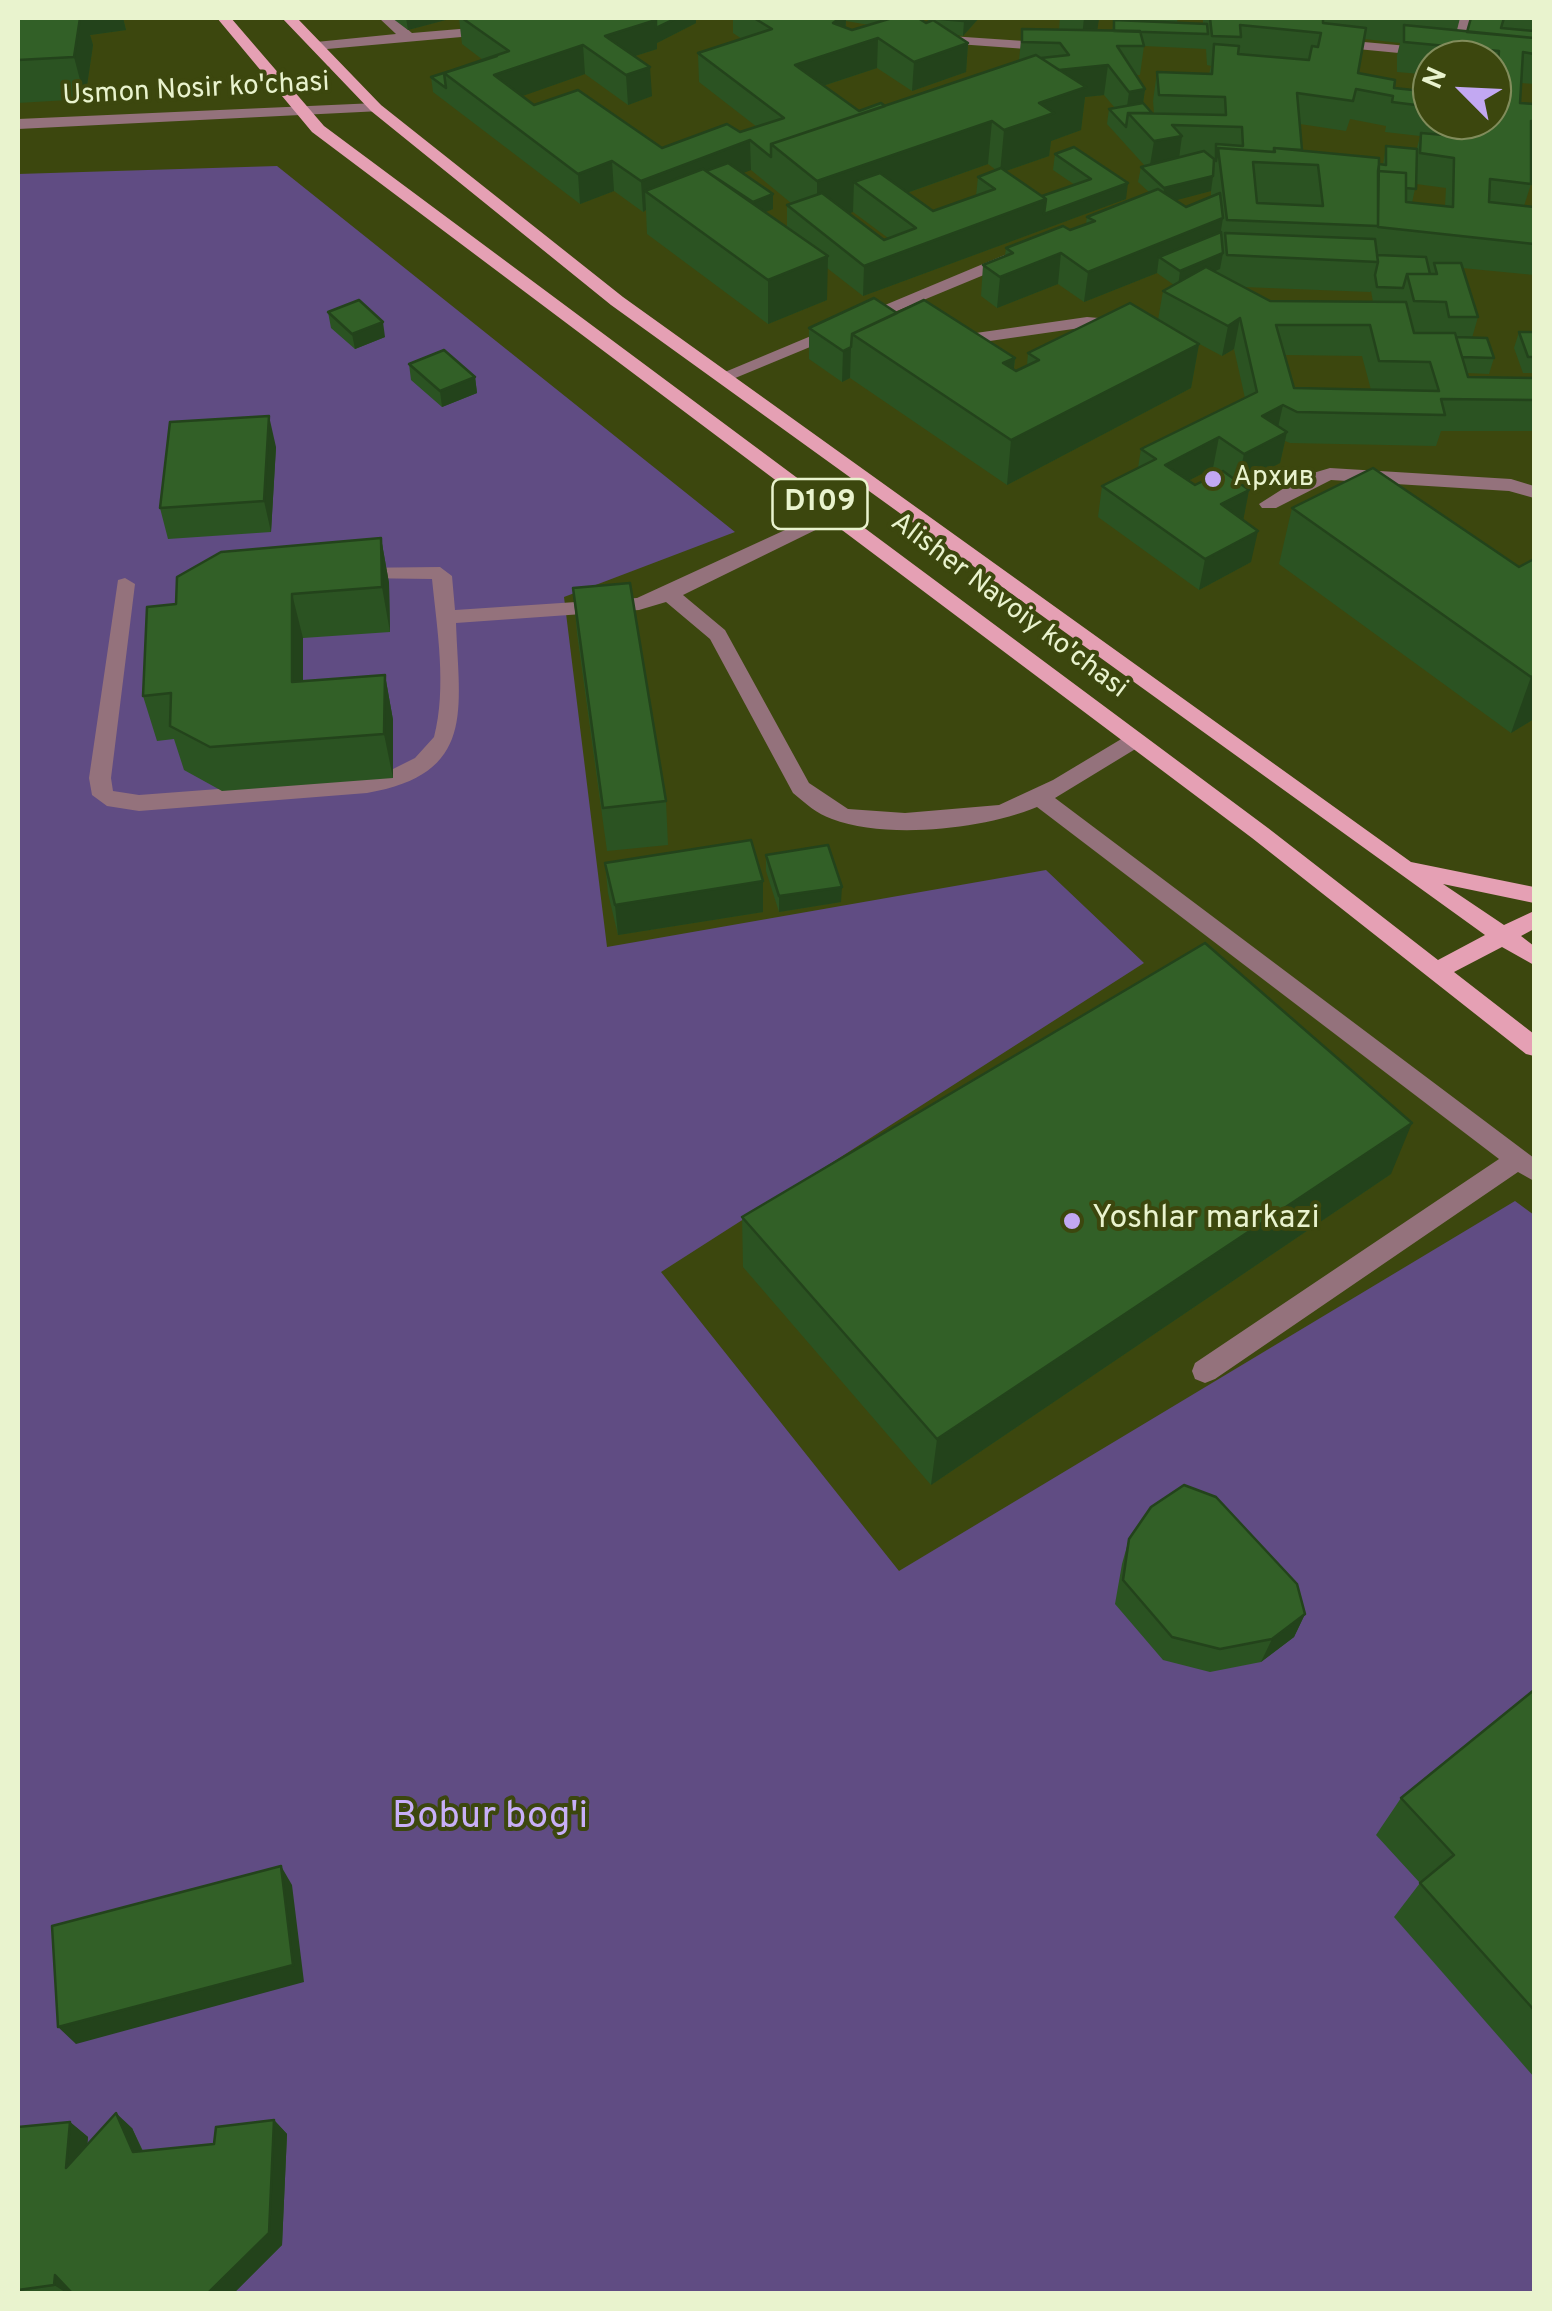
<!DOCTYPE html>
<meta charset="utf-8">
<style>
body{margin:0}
#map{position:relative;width:1552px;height:2311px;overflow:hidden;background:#3c470e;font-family:Overpass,sans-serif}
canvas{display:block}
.frame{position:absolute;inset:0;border:20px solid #e9f3ce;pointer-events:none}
.north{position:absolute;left:1412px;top:40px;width:100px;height:100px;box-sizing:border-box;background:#3c470e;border:2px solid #818c5b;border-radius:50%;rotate:294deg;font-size:28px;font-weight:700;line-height:40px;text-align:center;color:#e9f3ce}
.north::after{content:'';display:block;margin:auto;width:35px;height:45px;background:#c2a8f2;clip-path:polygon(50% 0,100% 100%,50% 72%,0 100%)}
</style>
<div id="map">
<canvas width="1552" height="2311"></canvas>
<div class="frame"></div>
<div class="north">N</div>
</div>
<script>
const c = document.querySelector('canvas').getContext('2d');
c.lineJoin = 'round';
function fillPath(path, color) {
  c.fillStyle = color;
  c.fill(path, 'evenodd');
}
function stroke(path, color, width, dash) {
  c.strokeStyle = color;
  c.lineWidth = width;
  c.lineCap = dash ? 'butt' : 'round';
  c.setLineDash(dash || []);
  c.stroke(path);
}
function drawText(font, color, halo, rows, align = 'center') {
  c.font = font + ' Overpass,sans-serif';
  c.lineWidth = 8;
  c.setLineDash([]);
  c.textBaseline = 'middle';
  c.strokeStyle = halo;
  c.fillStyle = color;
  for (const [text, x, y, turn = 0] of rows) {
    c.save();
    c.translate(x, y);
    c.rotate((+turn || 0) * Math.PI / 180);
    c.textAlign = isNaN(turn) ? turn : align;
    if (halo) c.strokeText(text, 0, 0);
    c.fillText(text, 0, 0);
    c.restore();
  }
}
const green = new Path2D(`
 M277 166 735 532 564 597 607 947 1046 870 1144 963 661 1272 899 1571 1515 1201 1534 1215V2293H18V174Z`);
const minor = new Path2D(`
 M379 18H394L412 33 495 26 502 30 495 34 316 50 309 46 316 42 396 34Z
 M1458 18H1472L1462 54 1455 58 1448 54Z
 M935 35 1054 43 1061 47 1054 51 930 42 928 39Z
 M1331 39 1430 48 1437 52 1430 56 1326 46V40Z
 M376 103 381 105V111L18 129V119Z
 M1014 251 1022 256 1020 260 728 381 722 382 713 377Z
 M1087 317 1123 320 1132 325 1123 330 1087 327 955 346 946 341 955 336Z
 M1330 468 1511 479 1534 486V498L1509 491 1331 480 1276 508H1262L1259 504 1303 476Z
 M833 508 840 510V518L683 595 725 630 809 783 848 809 905 813 999 805 1053 780 1128 735H1142L1146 740 1142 745 1055 798 1534 1158V1181L1518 1172 1215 1379 1205 1383 1195 1379 1192 1371 1195 1363 1499 1159 1037 807C984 829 887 840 832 819 817 814 805 803 793 793L710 639 666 602 639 610 456 623C459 710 477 774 367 793L139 811 107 806 92 795 89 778 118 580 125 578 135 584 111 778 113 791 139 795 377 777 415 758 434 737C447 688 437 629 432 579L356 578 349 576V568L440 567 452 576 455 610 637 598Z`);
const major = new Path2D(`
 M217 18H231L324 126 1268 828 1438 960 1485 935 611 305 371 111 282 18H297L381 105 623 297 1411 862 1534 887V903L1443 884 1504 925 1534 911V929L1521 936 1534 946V965L1502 947 1454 972 1534 1034V1056L1526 1054 1252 838 312 132Z`);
const wall = new Path2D(`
 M18 18H123L126 30 90 35 93 45 85 99 18 103Z
 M392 18H453L408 30Z
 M459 18H696V23L657 43V49L635 56 652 96 628 105 585 74 522 96 534 105 662 148 740 132 757 127 699 82 698 53 742 39 733 33V18H922L921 19 926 23 928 22V18H979L963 36 956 35 968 43 966 72 912 91 877 68 823 86 859 111 885 106 1019 61 1022 29 1059 30 1060 18H1099L1097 30 1112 31 1114 20 1144 21V18H1178L1177 22 1203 24V18H1460L1457 30 1467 32 1471 18H1534V84L1521 83 1520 103 1534 104V95V153L1531 152V184L1524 206 1534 207V275L1462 268 1478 317 1472 338 1494 358 1489 374 1467 373 1468 377 1534 378V431H1441L1436 446 1290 443 1285 441 1280 463 1240 483 1249 490 1243 520 1251 562 1199 590 1098 517 1102 486 1138 468 1141 449 1245 398 1234 349 1222 356 1194 341 1199 344 1191 388 1007 485 850 378 842 382 809 359V328L897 313 1015 358 1014 370 1016 371 1027 365 1028 353 1158 320 1163 291 1174 285 1157 273 1084 302 1058 284 997 308 981 296 983 265 1005 256 1006 248 1070 230 1086 224 1087 217 1149 192 1138 182 1141 167 1145 166 1107 124 1109 109 1115 108 1104 95 1085 97 1081 130 1051 141 1049 156 1006 171 1042 196 1075 185 1053 170 1055 154 1126 199 863 296 827 268V300L768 324 647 234 646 210 643 212 614 191 580 204 433 92 431 77 483 60 462 44ZM846 21 869 25 852 30 846 28ZM1364 39 1400 43 1397 55V72L1432 75V60H1492V120H1432V92L1394 87 1358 73ZM1144 46 1206 49 1207 65 1211 66 1209 74 1157 72 1153 101 1154 113H1152L1143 103 1145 89 1136 75H1140ZM1350 119 1386 126 1385 132 1420 136 1417 148 1386 146 1383 165 1302 150 1300 124 1346 131ZM988 164 996 170 978 177 976 196 933 211 907 193ZM751 170 791 203 787 205V227L765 212 773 209 742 173ZM1416 184 1446 188 1445 206 1412 203ZM1211 191V197L1186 207 1176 200ZM853 212 888 238 884 240 849 213ZM1243 287 1370 292 1371 291 1373 302 1270 301ZM1285 355 1362 356 1371 390 1294 388ZM1213 468 1219 473 1195 485 1188 481Z
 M328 312 385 337 355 349 331 328Z
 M1519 332H1534V373H1523L1514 348Z
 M409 364 475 377 477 393 442 407 411 380Z
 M276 447 271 532 168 539 160 508Z
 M1292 508 1519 567 1534 559V719L1511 733 1279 564Z
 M381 538 389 583 390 632 303 638V681L385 675 393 720V778L222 791 184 770 174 739 157 741 143 696 176 604Z
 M573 588 666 801 668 845 607 851 577 633Z
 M766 855 841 902 779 912 766 871Z
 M605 863 763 912 618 935 608 893Z
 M1391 1174 931 1485 743 1267 742 1217Z
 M1129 1539 1305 1614 1294 1637 1261 1662 1210 1672 1163 1660 1115 1604 1122 1564Z
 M1534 1690V2077L1394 1917 1420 1883 1376 1835 1401 1798Z
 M274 2120 287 2134 282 2245 233 2294H18V2127L70 2122 88 2137 87 2145 132 2128 143 2151 214 2144Z`);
const shadedWall = new Path2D(`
 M74 18H123L126 30 90 35 93 45 85 99 74 57Z
 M406 18H453L408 30Z
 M677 18H696V23L657 43V49L610 64 605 36 656 20Z
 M840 18H846L845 42 833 23Z
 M967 18H979L963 36 964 21Z
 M1084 18H1099L1097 33 1082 37Z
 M878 38 877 68 795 95V65Z
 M968 43 966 72 912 91 914 62Z
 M583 45 585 74 497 105 458 84Z
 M1108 65 1104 95 1085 97 1081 130 1051 141 1049 156 1000 173 1004 130 1039 103 1049 71Z
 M650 67 652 96 628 105 626 75Z
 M1145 89 1141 118 1128 113 1125 121 1129 92Z
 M992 121 988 164 881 202 854 182 853 212 817 225V181Z
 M1182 136 1178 166 1149 171 1154 141Z
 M750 140 751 170 689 194 645 191 646 210 643 212 641 181Z
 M612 161 614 191 580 204 578 174Z
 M1213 176 1211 191 1162 204 1164 188Z
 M1128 183 1126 199 863 296 864 266 1046 199Z
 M773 194V209L753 217V202Z
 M1223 218 1218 248 1159 257 1157 273 1084 302 1088 272Z
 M1061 253 1058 284 997 308 1000 277Z
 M1223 253 1220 269 1178 287 1180 271Z
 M828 256 827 300 768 324V280Z
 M1240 318 1234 349 1222 356 1228 326Z
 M383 322 385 337 355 349 352 334Z
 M1199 344 1191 388 1007 485 1011 440Z
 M851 347 850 378 842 382 843 351Z
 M1015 358 1010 402 1003 363Z
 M475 377 477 393 442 407 440 391Z
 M1283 405 1276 436 1262 416Z
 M269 416 276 447 271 532 264 501Z
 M1287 432 1280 463 1237 485 1244 454Z
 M1219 437 1213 468 1159 496 1165 465Z
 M1249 490 1243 521 1221 504Z
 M1258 531 1251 562 1199 590 1205 559Z
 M381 538 389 583 390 632 382 587Z
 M292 594 303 638V726L292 682Z
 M385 675 393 720V778L384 734Z
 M1534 676V719L1511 733 1531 677Z
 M763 881V912L618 935 615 905Z
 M842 887 841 902 779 912V896Z
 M1412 1123 1391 1174 931 1485 937 1439Z
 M1305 1614 1294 1637 1261 1662 1272 1639Z
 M281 1866 292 1885 304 1982 76 2044 58 2027Z
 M116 2113 132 2128 149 2166 133 2152Z
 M274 2120 287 2134 282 2245 233 2294H207Z
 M70 2122 88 2137 84 2181 66 2168Z
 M55 2275 73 2294H68L54 2285Z`);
const building = new Path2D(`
 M18 18H80L74 57 18 60Z
 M462 18H652L656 20 605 36 650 67 626 75 583 45 494 75 534 105 578 90 662 148 727 124 740 132 784 118 698 53 772 29 754 18H840L833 23 852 30 892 18H918L926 23 933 20 968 43 914 62 878 38 795 65 859 111 881 103 885 106 771 144V157L750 140 641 181 612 161 578 174 444 73 509 51Z
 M652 18H677L656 28V20Z
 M928 18H967L964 21Z
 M1210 18H1323V23L1366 28 1358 73 1395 80 1394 88 1432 92V107L1392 102 1393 96 1356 89 1353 101 1297 93 1302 150 1274 148V152L1218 148 1216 161V144L1243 146 1242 127 1172 125 1182 136 1154 141 1128 113 1226 115 1225 97 1159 95 1157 72 1212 74 1214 44 1239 46 1238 54 1309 60 1312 46 1318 47 1321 33 1240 25 1241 37 1212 36Z
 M1471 18H1504L1501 28 1534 31V38L1467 32Z
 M1114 20 1207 24 1208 34 1114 31Z
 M1404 25 1534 38V54L1523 52 1520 103 1534 104V122L1531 121V184L1490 179 1489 202 1534 207V244L1378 227V171L1406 173V202L1453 207 1454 158 1420 153 1421 133 1455 136 1456 120H1492V100H1495L1499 51 1404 42Z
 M1022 29 1140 31 1144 46H1117L1145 89 1129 92 1108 65 1059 70 1041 58 1069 55 1060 43 1022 42Z
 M1036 55 1086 87 1039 103 1054 113 1004 130 992 121 817 181 771 144Z
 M497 56 444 73 446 88 431 77Z
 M1143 103 1152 113H1128L1126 127 1109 109Z
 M1386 146 1417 149 1416 189 1406 188V173L1378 171 1379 164 1386 165Z
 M1074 147 1128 183 1044 214 1046 199 1042 196 1091 179 1055 154Z
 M1218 148 1275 152 1274 148 1379 158 1378 226 1227 220ZM1253 162 1318 165 1323 206 1257 203Z
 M1204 151 1214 159 1213 176 1164 188 1141 167Z
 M728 163 773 194 753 202 706 171Z
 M1001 168 1046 199 864 266 787 205 822 193 884 240 916 228 854 182 880 173 933 211 995 189 978 177Z
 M703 169 828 256 768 280 645 191Z
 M1158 189 1186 207 1220 193 1223 218 1088 272 1061 253 1000 277 983 265 1013 253 1006 248 1063 226 1070 230 1095 221 1087 217Z
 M1221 232 1223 253 1180 271 1159 257Z
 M1225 233 1375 239 1378 262 1227 255Z
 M1377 255 1426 257 1430 274H1407L1403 288 1377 287 1375 275 1378 262Z
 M1434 263H1461L1478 317H1449L1446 302 1414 301 1407 274H1437Z
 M1206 267 1270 301 1406 302 1414 333H1455L1468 377 1534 378V400L1441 399 1445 415 1297 412 1283 405 1262 416 1287 432 1244 454 1219 437 1165 465 1195 485 1223 471 1249 490 1221 504 1258 531 1205 559 1102 486 1156 459 1141 449 1257 392 1240 318 1228 326 1163 291ZM1276 325H1370L1379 361 1430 362 1439 391 1294 388Z
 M874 298 897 313 852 334 851 347 843 351 809 328Z
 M359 300 383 322 352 334 328 312Z
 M924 300 1015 358 1003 363 1016 371 1039 360 1028 353 1130 303 1199 344 1011 440 852 334Z
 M1519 332H1534V357H1528Z
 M1456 337 1487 338 1494 358 1462 357Z
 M444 350 475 377 440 391 409 364Z
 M269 416 264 501 160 508 170 422Z
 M1373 468 1519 567 1534 559V676L1531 677 1292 508Z
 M381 538 382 587 292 594V682L385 675 384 734 210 747 170 726 171 693 143 696 147 607 176 604 177 577 221 552Z
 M630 583 666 801 603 808 573 588Z
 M751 840 763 881 615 905 605 863Z
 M828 845 842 887 779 896 766 855Z
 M1205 943 1412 1123 937 1439 742 1217Z
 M1184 1485 1216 1497 1297 1584 1305 1614 1272 1639 1220 1649 1172 1637 1123 1580 1129 1539 1151 1507Z
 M1534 1690V2010L1420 1883 1454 1855 1401 1798Z
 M281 1866 293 1965 58 2027 52 1926Z
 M116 2113 133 2152 214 2144 216 2127 274 2120 269 2233 207 2294H73L55 2275 54 2285 18 2290V2127L70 2122 66 2168Z`);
const markers = [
 [1213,479,10,"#c2a8f2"],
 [1072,1221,10,"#c2a8f2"]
];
const farStreetnames = [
 ["Usmon Nosir ko'chasi",196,91,-3],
 ["Alisher Navoiy ko'chasi",1008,607,37]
];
const farPoinames = [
 ["Архив",1233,479]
];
const shields = [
 [820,504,95]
];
const shieldNames = [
 ["D109",820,504]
];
const poiNames = [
 ["Yoshlar markazi",1092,1221]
];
const nearParknames = [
 ["Bobur bog'i",490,1819]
];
fillPath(green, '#604c83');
fillPath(minor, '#94727c');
fillPath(major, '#e5a0b4');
fillPath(wall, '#2b5322');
fillPath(shadedWall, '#23431b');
fillPath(building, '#326027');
stroke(building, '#23431b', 2.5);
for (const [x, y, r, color] of markers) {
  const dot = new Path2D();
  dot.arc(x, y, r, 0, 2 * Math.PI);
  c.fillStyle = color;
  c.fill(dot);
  stroke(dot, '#3c470e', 4);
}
drawText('28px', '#e9f3ce', '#3c470e', farStreetnames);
drawText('28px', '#e9f3ce', '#3c470e', farPoinames, 'left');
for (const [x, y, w] of shields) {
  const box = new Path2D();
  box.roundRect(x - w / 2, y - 25, w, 50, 8);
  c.fillStyle = '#3c470e';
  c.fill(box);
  stroke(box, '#e9f3ce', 2.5);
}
drawText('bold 30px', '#e9f3ce', null, shieldNames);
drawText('32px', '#e9f3ce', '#3c470e', poiNames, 'left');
drawText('38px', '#c8aff8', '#3c470e', nearParknames);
</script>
